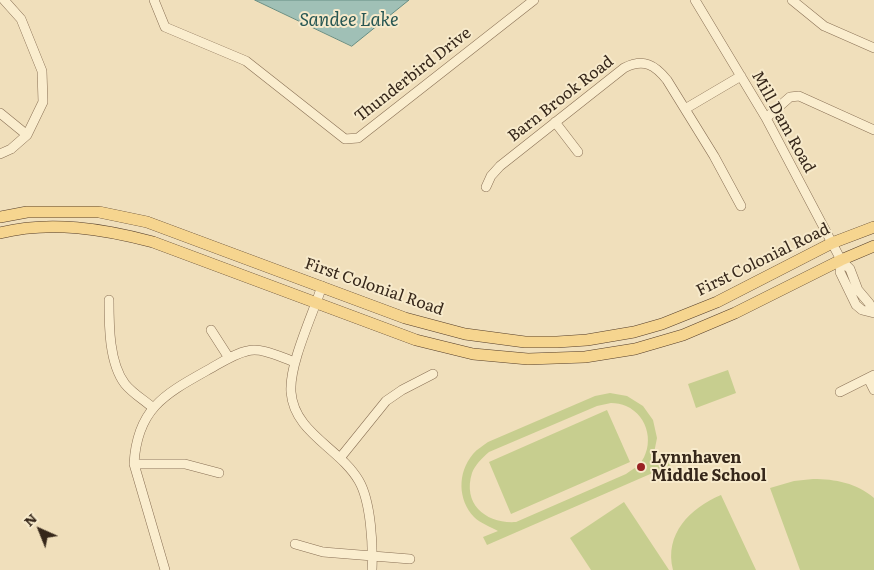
<!DOCTYPE html>
<style>
body{margin:0}
#map{position:relative;width:874px;height:570px;overflow:hidden;background:#f0dfbb;font-family:Literata,serif}
canvas{display:block}
.north{position:absolute;left:15px;top:505px;width:50px;height:50px;-webkit-text-stroke:4px #f7eacb;paint-order:stroke;rotate:316deg;font-size:14px;font-weight:700;line-height:20px;text-align:center;color:#36271a}
.north::after{content:'';display:block;margin:auto;width:18px;height:22px;background:#36271a;clip-path:polygon(50% 0,100% 100%,50% 72%,0 100%)}
</style>
<div id="map">
<canvas width="874" height="570"></canvas>
<div class="north">N</div>
</div>
<script>
const c = document.querySelector('canvas').getContext('2d');
c.lineJoin = 'round';
function fillPath(path, color) {
  c.fillStyle = color;
  c.fill(path, 'evenodd');
}
function stroke(path, color, width, dash) {
  c.strokeStyle = color;
  c.lineWidth = width;
  c.lineCap = dash ? 'butt' : 'round';
  c.setLineDash(dash || []);
  c.stroke(path);
}
function drawText(font, color, halo, rows, align = 'center') {
  c.font = font + ' Literata,serif';
  c.lineWidth = 4;
  c.setLineDash([]);
  c.textBaseline = 'middle';
  c.strokeStyle = halo;
  c.fillStyle = color;
  for (const [text, x, y, turn = 0] of rows) {
    c.save();
    c.translate(x, y);
    c.rotate((+turn || 0) * Math.PI / 180);
    c.textAlign = isNaN(turn) ? turn : align;
    if (halo) c.strokeText(text, 0, 0);
    c.fillText(text, 0, 0);
    c.restore();
  }
}
const green = new Path2D(`
 M728 370 736 393 696 408 688 384Z
 M610 393 627 396 643 406 653 420 657 438 652 463 668 457 671 465 487 545 483 537 498 531C491 527 480 523 474 517 458 500 457 473 473 454 477 449 483 446 488 442L595 396ZM611 403C616 403 622 404 626 406 649 416 655 446 639 465 635 468 630 471 626 474L516 522C487 524 462 505 472 473 475 465 482 458 489 452L597 406Z
 M607 410 630 462 511 514 489 462Z
 M813 479C835 479 857 483 874 498V570H800L770 488 794 481Z
 M721 495 756 570H673C664 534 690 508 721 495Z
 M624 502 669 570H591L570 538Z`);
const water = new Path2D(`
 M255 0H409L352 46Z`);
const minor = new Path2D(`
 M154 0 165 27 246 61 345 139 358 138 534 0
 M695 0 766 118 832 243 841 260 850 269 858 290 869 303 874 311
 M792 0 824 26 874 48
 M685 109 741 76
 M0 113 27 135
 M766 118 790 97 799 96 874 130
 M555 122 578 152
 M0 154 11 149 27 135 43 102 42 71 21 19 4 0
 M486 187 491 176 500 166 624 68C644 58 655 65 667 80L714 156 741 206
 M841 260 840 272 856 305 862 310 874 313
 M322 286C313 314 289 364 291 392 294 433 340 448 359 481 371 502 373 545 372 570
 M109 300C109 326 109 363 125 384 132 393 144 400 152 407
 M211 330 229 358
 M868 378 874 390
 M840 392 874 375
 M340 458 386 401 402 390 433 374
 M134 464H185L219 473
 M295 544 323 552 410 559
 M165 570 134 464C137 410 163 395 206 371 219 364 233 354 247 351 262 347 280 357 295 362`);
const major = new Path2D(`
 M0 217 27 212H99L147 222 405 318 465 334 525 342H557L587 340 634 332 662 324 717 302 832 243 874 227
 M0 233C50 220 104 229 153 242L416 340 473 354 528 359 585 357 635 349 683 335 735 313 841 260 874 246`);
const markers = [
 [641,467,5,"#992224"]
];
const streetNames = [
 ["Thunderbird Drive",413,75,-38],
 ["Barn Brook Road",561,99,-38],
 ["Mill Dam Road",783,122,61],
 ["First Colonial Road",763,260,-26],
 ["First Colonial Road",374,287,19]
];
const poiNames = [
 ["Lynnhaven",651,458],
 ["Middle School",651,476]
];
const waterNames = [
 ["Sandee Lake",349,21]
];
fillPath(green, '#c7ce8f');
fillPath(water, '#a0c0b6');
stroke(water, '#678e84', 1);
stroke(minor, '#886f54', 10);
stroke(major, '#543d29', 12);
stroke(minor, '#faedce', 9);
stroke(major, '#f6d58f', 11);
for (const [x, y, r, color] of markers) {
  const dot = new Path2D();
  dot.arc(x, y, r, 0, 2 * Math.PI);
  c.fillStyle = color;
  c.fill(dot);
  stroke(dot, '#f7eacb', 2);
}
drawText('16px', '#36271a', '#f7eacb', streetNames);
drawText('bold 16px', '#36271a', '#f7eacb', poiNames, 'left');
drawText('italic 18px', '#285753', '#f7eacb', waterNames);
</script>
